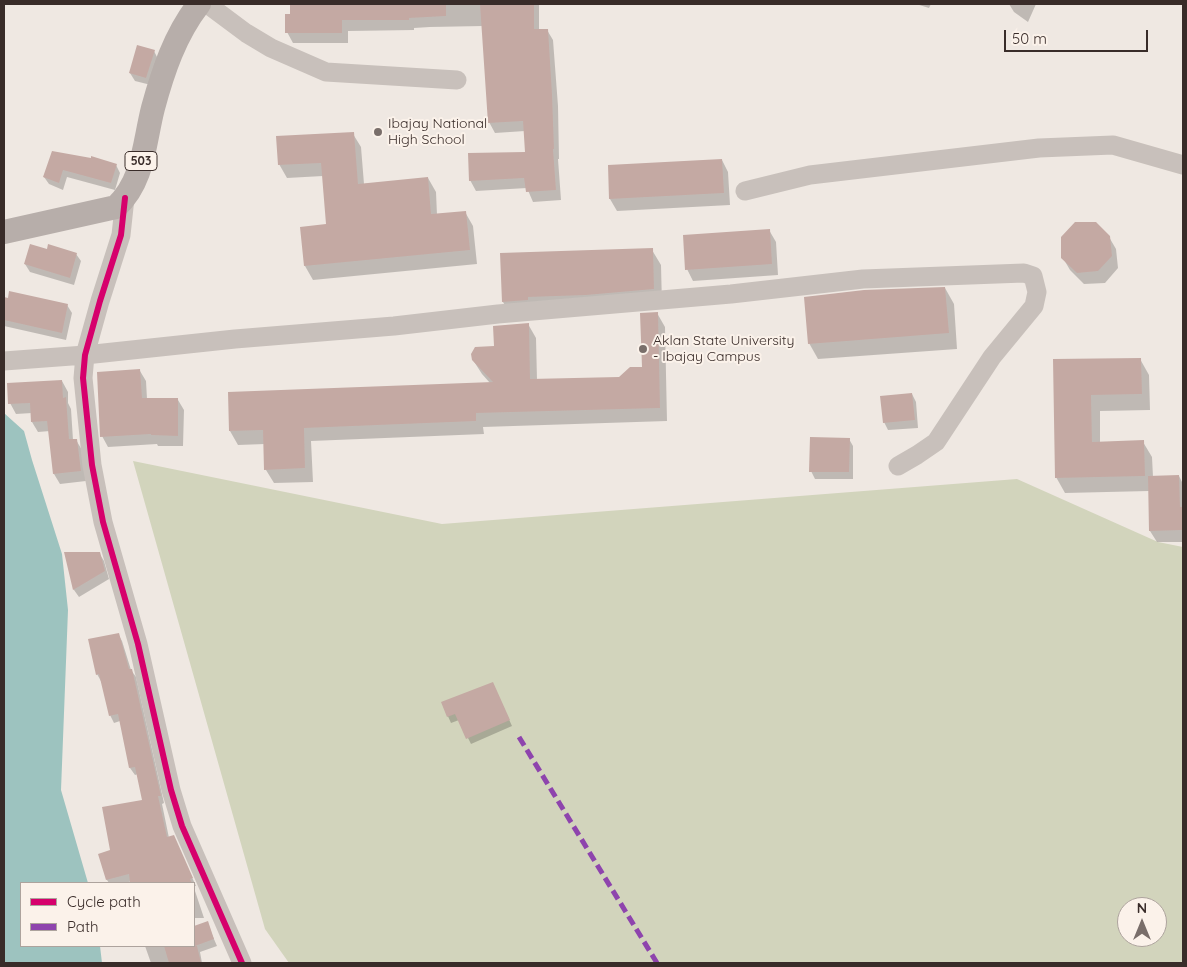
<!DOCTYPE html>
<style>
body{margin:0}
#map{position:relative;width:1187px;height:967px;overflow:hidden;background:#efe8e2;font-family:Quicksand,sans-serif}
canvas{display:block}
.frame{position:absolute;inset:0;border:5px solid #392c29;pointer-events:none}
.legend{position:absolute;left:20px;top:882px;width:175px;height:65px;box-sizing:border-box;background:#fbf2ea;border:1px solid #ada39d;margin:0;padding:6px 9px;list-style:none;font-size:15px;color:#392c29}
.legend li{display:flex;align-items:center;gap:10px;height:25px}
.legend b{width:25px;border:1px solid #ada39d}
.north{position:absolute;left:1117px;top:897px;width:50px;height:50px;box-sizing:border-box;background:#fbf2ea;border:1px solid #ada39d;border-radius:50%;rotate:0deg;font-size:14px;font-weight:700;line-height:20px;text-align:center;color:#392c29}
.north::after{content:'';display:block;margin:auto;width:18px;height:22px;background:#796e6a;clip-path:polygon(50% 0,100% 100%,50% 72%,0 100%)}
.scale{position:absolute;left:1004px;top:30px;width:144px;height:22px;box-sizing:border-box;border:2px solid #392c29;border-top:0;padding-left:6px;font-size:15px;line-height:18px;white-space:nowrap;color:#392c29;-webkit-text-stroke:4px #fbf2ea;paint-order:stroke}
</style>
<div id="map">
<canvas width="1187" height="967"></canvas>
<div class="frame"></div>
<ul class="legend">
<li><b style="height:6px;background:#d6006c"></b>Cycle path</li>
<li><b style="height:6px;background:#8e44ad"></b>Path</li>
</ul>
<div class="north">N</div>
<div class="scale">50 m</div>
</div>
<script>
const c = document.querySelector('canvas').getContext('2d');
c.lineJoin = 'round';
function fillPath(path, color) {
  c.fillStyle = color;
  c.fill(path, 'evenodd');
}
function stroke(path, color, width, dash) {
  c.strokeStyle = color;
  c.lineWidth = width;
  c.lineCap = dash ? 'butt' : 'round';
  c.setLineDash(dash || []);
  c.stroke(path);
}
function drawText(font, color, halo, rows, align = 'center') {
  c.font = font + ' Quicksand,sans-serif';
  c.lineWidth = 4;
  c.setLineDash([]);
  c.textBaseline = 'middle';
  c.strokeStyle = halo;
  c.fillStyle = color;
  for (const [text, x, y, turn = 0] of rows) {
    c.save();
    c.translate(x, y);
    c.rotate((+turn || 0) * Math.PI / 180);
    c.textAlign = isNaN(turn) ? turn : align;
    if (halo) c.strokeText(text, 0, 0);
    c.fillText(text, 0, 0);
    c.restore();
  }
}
const green = new Path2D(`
 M133 461 442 524 1017 479 1158 542 1183 547V963H289L265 929ZM1127 907H1157V937H1127Z`);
const water = new Path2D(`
 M4 413 24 431 32 460 62 554 68 610 61 790 88 883H21V946H100L102 963H4Z`);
const shadow = new Path2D(`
 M291 4H539V30H547L553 40 558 106 559 159H558L561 200 533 202 527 188 476 191 470 180 526 154 525 131 495 133 489 122 483 26 430 27 414 28V30L348 31V43H293L287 32 291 16Z
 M916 4H931L929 8Z
 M1009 4H1036L1028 22 1014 12Z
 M154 51 158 59 151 85 135 81 130 73Z
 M353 134 361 147 364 184 428 178 436 192 437 215 465 212 473 226 477 264 313 280 305 266 301 228 327 226 323 176 287 178 279 164Z
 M53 152 116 165 120 173 115 190 67 177 63 190 49 184 44 177Z
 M722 160 728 172 730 205 617 211 610 199 609 166Z
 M769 230 776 242 778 275 693 281 687 269Z
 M1109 237 1116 249 1118 268 1105 283 1084 284 1070 270 1063 258Z
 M652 250 661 265 662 305 512 318 503 302 501 254Z
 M76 254 81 261 74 285 30 272 25 264Z
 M945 288 954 304 957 349 818 359 809 343Z
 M4 298 67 305 72 313 66 340 4 326Z
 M657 313 665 327 667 421 483 427 484 434 311 441 313 482 274 483 266 470 265 444 238 445 230 431 490 383 482 374 473 360 495 348 528 324 536 338 537 380 620 378 644 368Z
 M1140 359 1149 375 1150 410 1100 411V443L1143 442 1152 457 1153 477 1179 476 1183 484V542H1157L1150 531 1149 491 1065 493 1056 477 1054 361Z
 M140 371 146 381 147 399 178 400 184 410 183 446H158L157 444 108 447 102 436Z
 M62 381 68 392V403L71 409 73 440H76L82 450 86 481 60 484 54 474 50 431 38 432 32 422V413L16 414 10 403Z
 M912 394 916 402 918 428 888 430 884 422Z
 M849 439 853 446V479H815L811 471Z
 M65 553H99L104 561 109 579 79 597 74 590Z
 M118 634 122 641 131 670 136 677 164 803 162 804 169 838 177 844 196 886H194V883H141L140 879 125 883H109L107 880 100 855 111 851 143 801 138 774 135 775 130 768 120 721 114 723 110 715 102 683 97 674Z
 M495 689 512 726 471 744 459 720 451 723 442 703Z
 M194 888 204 918H194Z
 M207 923 217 946 200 952 202 963H151L145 946H194V927Z`);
const building = new Path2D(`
 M290 4H446V16L409 18V20H342V33H285V14H290Z
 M480 4H534V29H548L552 94 554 149H553L556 190 526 192 524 178 469 181 468 153 525 152 523 121 488 123Z
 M137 45 155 50 146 78 129 73Z
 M354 132 358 184 428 177 431 214 466 211 470 250 304 266 300 227 326 224 321 163 278 165 276 136Z
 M52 151 91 158V156L117 164 111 183 63 170 59 183 43 177Z
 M722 159 724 193 609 199 608 165Z
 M1075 222H1096L1110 236 1112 256 1098 271 1077 273 1061 258V237Z
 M770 229 772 264 685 270 683 235Z
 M30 244 47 249 48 244 77 253 70 278 24 264Z
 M653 248 654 289 586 295 528 297V300L502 302 500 253Z
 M945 287 949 333 808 344 804 297 864 290Z
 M9 291 68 304 62 333 4 320V297L8 298Z
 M658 312 660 408 476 413V421L304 428 305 468 264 470 263 430 229 431 228 392 493 382 472 360 471 354 475 347 494 346 493 326 529 323 530 379 619 377 630 367H642L640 313Z
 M1141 358 1142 394 1091 395 1092 442 1144 440 1145 476 1055 478 1053 359Z
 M140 369 142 398H178V436L151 435V434L100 437 97 372Z
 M62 380 63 398 66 397 69 439H77L81 471 53 474 47 421 31 422 30 403 8 404 7 383Z
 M912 393 915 420 883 423 880 396Z
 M810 437 850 438 849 472H809Z
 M1179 475 1180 507H1183V530L1149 531 1148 476Z
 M64 552H100L105 571 73 590Z
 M119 633 129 669H132L161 796H158L167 837 174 835 193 878 190 879 192 883H130L129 874 106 880 98 854 110 850 102 807 142 800 135 767 129 768 118 714 109 716 99 674 96 675 88 639Z
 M493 682 510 720 466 739 455 714 447 717 441 702Z
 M208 921 214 939 195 946H197L201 963H169L164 946H194V926Z`);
const minor = new Path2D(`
 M207 4 246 33 271 48 326 72 457 80
 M745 191 810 175 1039 148 1113 145 1183 165
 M125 198 121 235 100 301 85 355 83 378 92 465 103 522 138 644 171 790 182 826 242 963
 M4 361 85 355 235 339 394 326 498 314 731 294 863 279 1024 273 1033 276 1037 292 1034 306 992 357 936 442 917 455 898 466`);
const major = new Path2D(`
 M4 232 116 207C144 181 144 143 153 108 163 71 175 35 199 4`);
const quiet = new Path2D(`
 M519 737 657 963`);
const cycleway = new Path2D(`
 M125 198 121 235 100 301 85 355 83 378 92 465 103 522 138 644 171 790 182 826 242 963`);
const markers = [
 [378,132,5,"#796e6a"],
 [643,349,5,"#796e6a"]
];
const shields = [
 [141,161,32]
];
const shieldNames = [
 ["503",141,161]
];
const poiNames = [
 ["Ibajay National",388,124],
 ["High School",388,140],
 ["Aklan State University",653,341],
 ["- Ibajay Campus",653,357]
];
fillPath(green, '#d2d4bc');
fillPath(water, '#9dc3bf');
fillPath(shadow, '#0003');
fillPath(building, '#c4a9a3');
stroke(minor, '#c8c0bb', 19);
stroke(major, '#b7aeaa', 24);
stroke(quiet, '#8e44ad', 5, [10, 5]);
stroke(cycleway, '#d6006c', 6);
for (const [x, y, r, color] of markers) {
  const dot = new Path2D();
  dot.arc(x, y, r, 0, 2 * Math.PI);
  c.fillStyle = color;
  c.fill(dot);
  stroke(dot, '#fbf2ea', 2);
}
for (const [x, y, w] of shields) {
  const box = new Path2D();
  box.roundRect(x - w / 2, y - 9.5, w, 19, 4);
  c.fillStyle = '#fbf2ea';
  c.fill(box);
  stroke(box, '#392c29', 1);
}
drawText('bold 12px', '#392c29', null, shieldNames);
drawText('14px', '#392c29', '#fbf2ea', poiNames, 'left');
</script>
